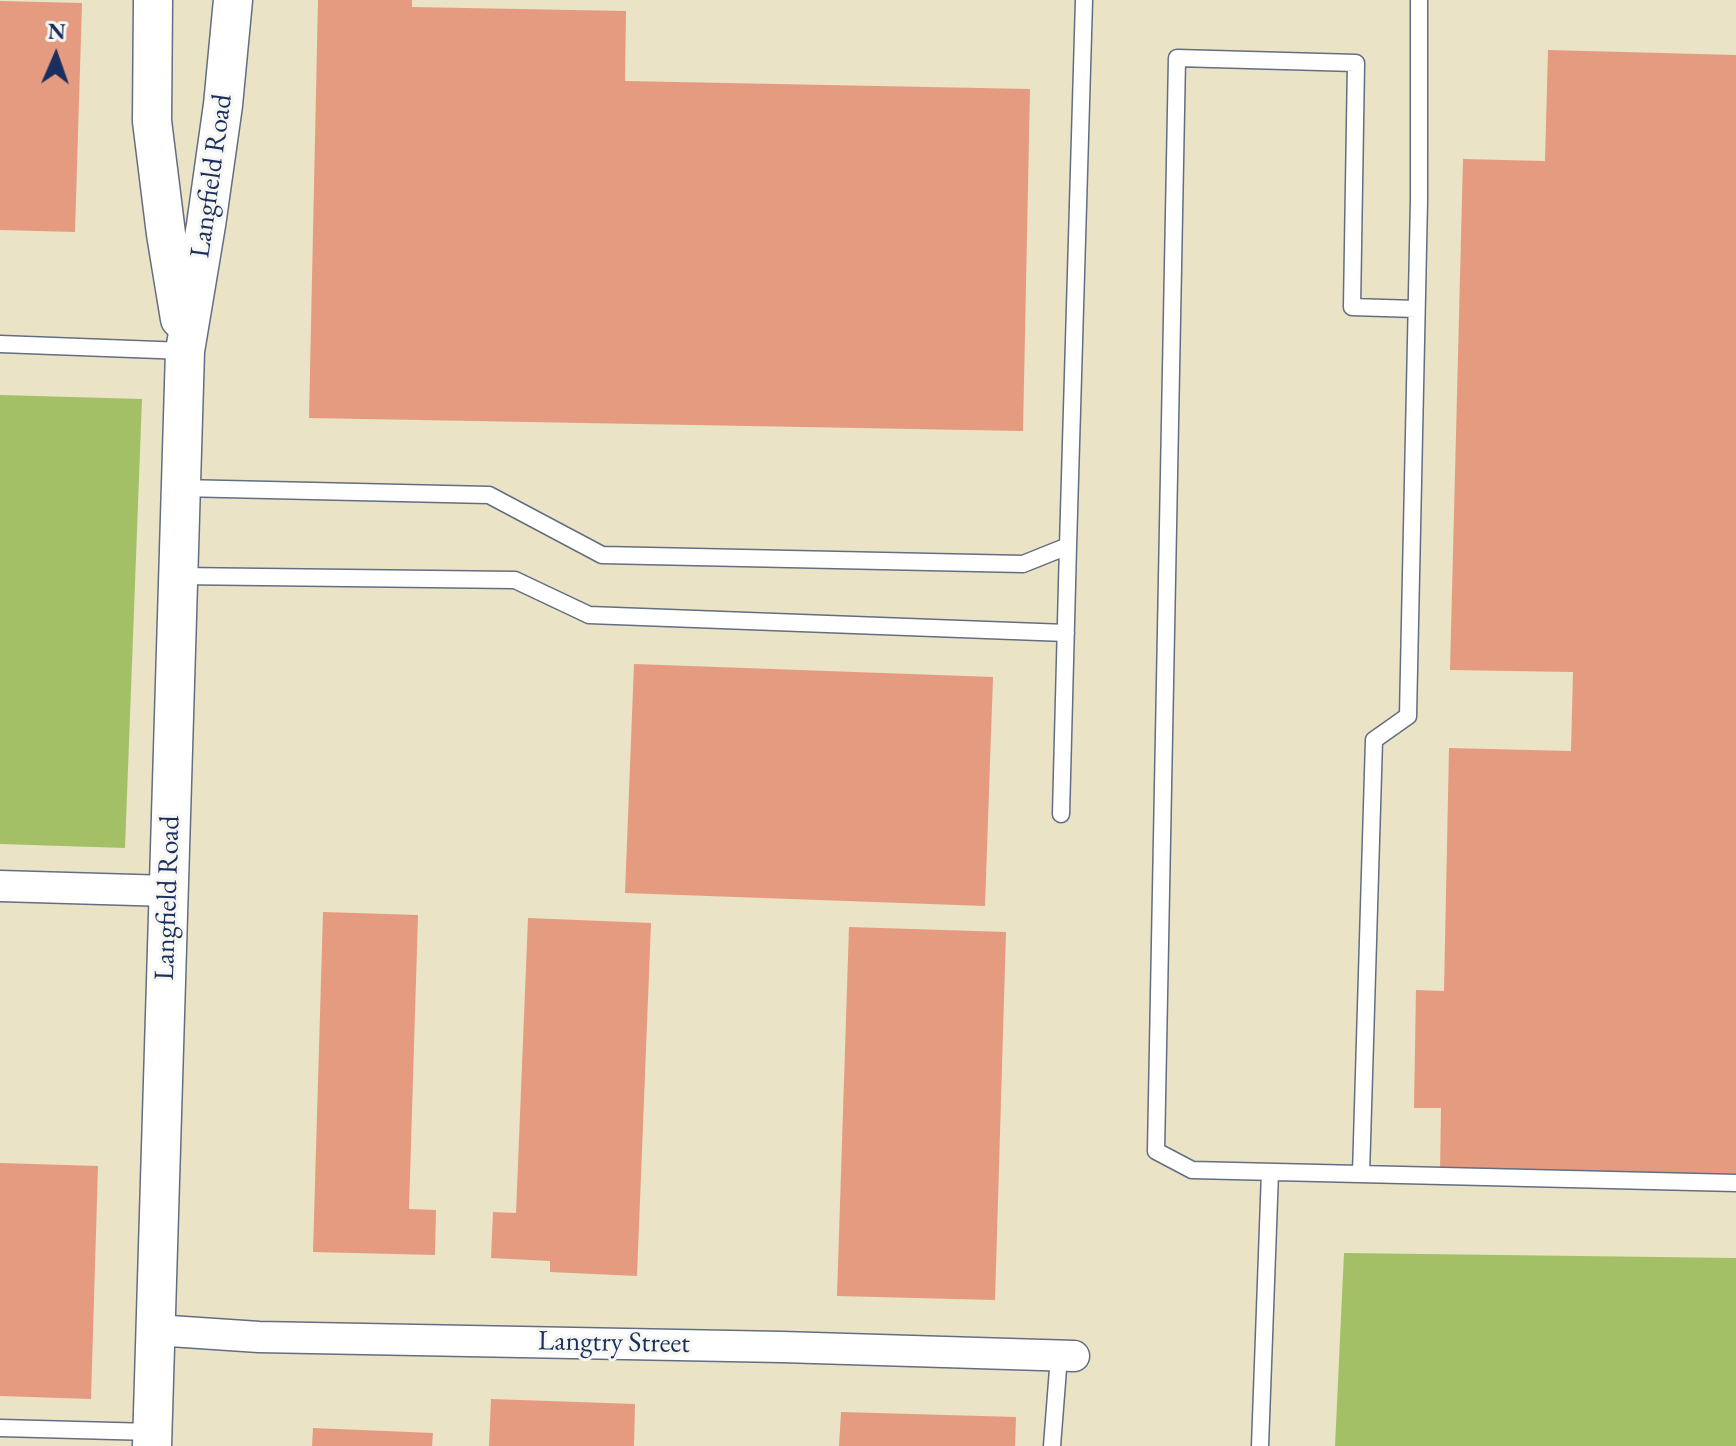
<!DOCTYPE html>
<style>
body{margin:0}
#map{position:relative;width:1736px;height:1446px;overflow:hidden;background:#eae3c5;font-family:"EB Garamond",serif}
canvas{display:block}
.north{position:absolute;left:16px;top:16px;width:80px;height:80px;-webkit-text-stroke:6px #f6f6f2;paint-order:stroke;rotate:2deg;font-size:22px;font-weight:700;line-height:32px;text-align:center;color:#1b2f5e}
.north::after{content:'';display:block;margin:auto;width:28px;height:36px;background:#1b2f5e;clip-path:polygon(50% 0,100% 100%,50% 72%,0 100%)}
</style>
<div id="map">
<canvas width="1736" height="1446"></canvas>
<div class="north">N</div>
</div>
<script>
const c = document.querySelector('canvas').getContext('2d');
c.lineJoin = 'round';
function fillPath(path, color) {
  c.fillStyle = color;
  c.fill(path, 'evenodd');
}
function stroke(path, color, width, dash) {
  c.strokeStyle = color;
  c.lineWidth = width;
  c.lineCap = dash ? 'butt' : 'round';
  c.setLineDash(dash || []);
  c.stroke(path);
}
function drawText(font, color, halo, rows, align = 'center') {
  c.font = font + ' "EB Garamond",serif';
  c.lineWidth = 6;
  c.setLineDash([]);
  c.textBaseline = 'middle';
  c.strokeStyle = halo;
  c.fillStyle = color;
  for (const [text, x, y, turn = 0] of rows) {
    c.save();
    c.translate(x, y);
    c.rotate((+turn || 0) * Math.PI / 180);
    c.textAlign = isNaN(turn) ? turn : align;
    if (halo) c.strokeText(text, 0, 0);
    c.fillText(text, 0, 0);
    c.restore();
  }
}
const green = new Path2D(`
 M0 395 142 399 125 848 0 844Z
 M1344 1253 1736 1258V1446H1335Z`);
const building = new Path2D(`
 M318 0H412V7L626 11 625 81 1030 89 1023 431 309 418Z
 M0 1 82 3 75 232 0 230Z
 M1548 50 1736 55V1178L1440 1171 1441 1108H1414L1416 990 1444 991 1449 748 1571 751 1573 672 1450 670 1463 159 1545 161Z
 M634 664 993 677 985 906 625 893Z
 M323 912 418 915 409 1209 436 1210 435 1255 313 1252Z
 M528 918 651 923 637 1276 550 1272V1261L491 1258 493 1212 516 1213Z
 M849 927 1006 932 995 1300 837 1296Z
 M0 1163 98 1166 91 1399 0 1396Z
 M491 1399 635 1404 634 1446H489Z
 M841 1412 1016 1417 1015 1446H839Z
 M313 1428 433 1433 432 1446H312Z`);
const service = new Path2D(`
 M1416 309 1352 307 1356 63 1177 58 1156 1151 1192 1170 1736 1183
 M0 344 185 351
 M180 488 489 495 602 555 1023 564 1068 546 1084 0
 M178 576 515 580 589 615 1066 633
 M1061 814 1068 546
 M1361 1174 1374 740 1408 716 1419 200V0
 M0 1428 152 1432
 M1052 1446 1059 1356
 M1260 1446 1270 1172`);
const minor = new Path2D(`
 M0 886 169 891
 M155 1330 259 1337 782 1347 1074 1356`);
const tertiary = new Path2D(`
 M153 0 152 121 166 234 180 319
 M152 1446 185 351 206 225 223 105 233 0`);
const streetNames = [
 ["Langfield Road",212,176,-82],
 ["Langfield Road",168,898,-88],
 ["Langtry Street",614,1343,1]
];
fillPath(green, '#a4c067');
fillPath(building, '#e59b7f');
stroke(service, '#636e82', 19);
stroke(minor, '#636e82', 33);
stroke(tertiary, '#636e82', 41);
stroke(service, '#fff', 16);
stroke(minor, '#fff', 30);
stroke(tertiary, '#fff', 38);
drawText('28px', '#1b2f5e', '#f6f6f2', streetNames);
</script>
